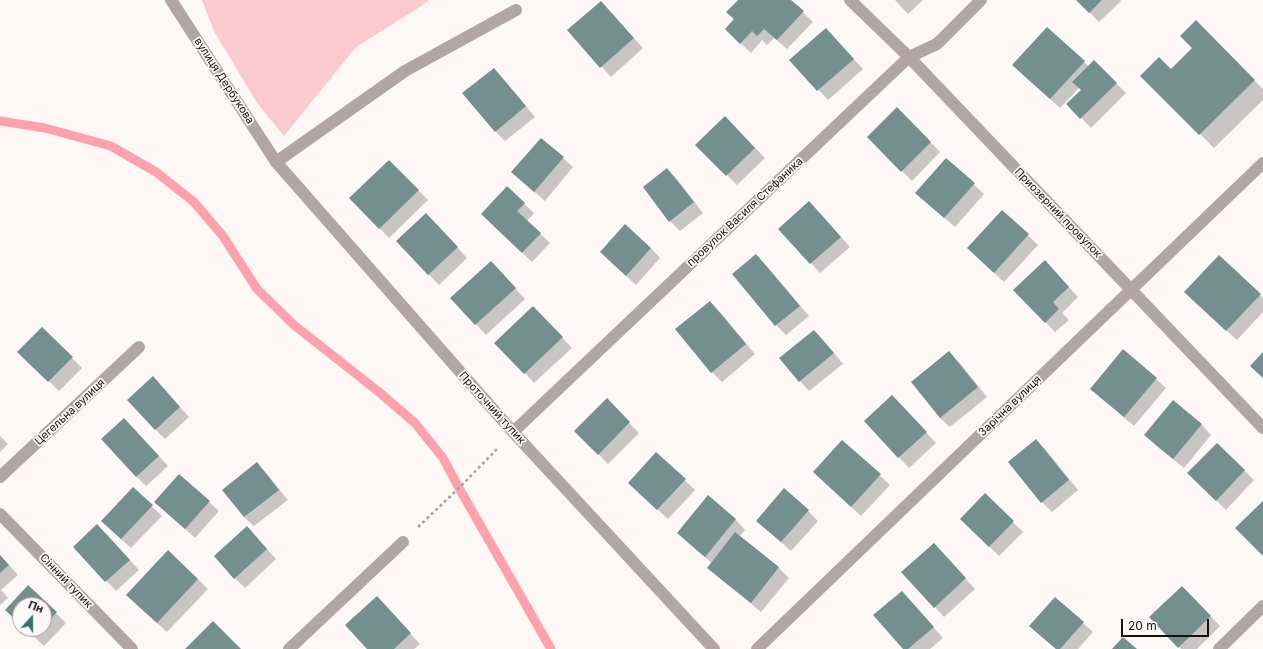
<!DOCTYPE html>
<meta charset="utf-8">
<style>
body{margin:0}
#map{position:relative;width:1263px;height:649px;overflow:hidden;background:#fdf7f7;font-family:Inter,sans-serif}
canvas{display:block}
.north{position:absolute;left:12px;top:597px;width:40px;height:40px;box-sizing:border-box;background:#fdf7f7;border:1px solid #a29b9b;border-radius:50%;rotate:21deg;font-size:11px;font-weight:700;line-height:16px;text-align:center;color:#191010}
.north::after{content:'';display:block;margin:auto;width:14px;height:18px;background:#2b7574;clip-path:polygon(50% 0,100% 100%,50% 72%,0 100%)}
.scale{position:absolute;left:1121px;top:619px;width:88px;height:18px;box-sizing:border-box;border:2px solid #191010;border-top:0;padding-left:5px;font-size:12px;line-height:14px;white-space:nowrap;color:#191010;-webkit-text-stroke:3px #fdf7f7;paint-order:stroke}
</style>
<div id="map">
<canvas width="1263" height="649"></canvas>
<div class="north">Пн</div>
<div class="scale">20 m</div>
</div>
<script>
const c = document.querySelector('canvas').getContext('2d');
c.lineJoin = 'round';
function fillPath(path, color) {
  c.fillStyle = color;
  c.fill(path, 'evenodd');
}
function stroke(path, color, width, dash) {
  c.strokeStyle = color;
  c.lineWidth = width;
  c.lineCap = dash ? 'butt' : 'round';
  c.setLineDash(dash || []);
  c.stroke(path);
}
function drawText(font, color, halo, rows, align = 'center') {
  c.font = font + ' Inter,sans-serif';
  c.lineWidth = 3.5;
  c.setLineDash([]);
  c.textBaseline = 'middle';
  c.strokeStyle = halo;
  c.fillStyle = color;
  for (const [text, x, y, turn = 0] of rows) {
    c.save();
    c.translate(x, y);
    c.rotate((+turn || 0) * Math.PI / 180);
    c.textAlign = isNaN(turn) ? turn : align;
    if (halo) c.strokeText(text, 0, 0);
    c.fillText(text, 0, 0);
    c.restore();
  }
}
const green = new Path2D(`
 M202 0H429L423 5 356 47 284 136 257 103 214 31Z`);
const shadow = new Path2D(`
 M739 0H790L813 22 787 49 774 38 767 45 762 40 751 53 736 39 735 20Z
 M895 0H923L908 14Z
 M1077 0H1120L1121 1 1099 22Z
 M610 12 643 48 611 77 569 30Z
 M1196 22 1263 89V100L1214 148 1142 76 1171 70 1194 48Z
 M835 39 863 69 828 100 791 60Z
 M1094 61 1126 93 1091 128 1068 104 1082 90 1079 88 1060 108 1023 75 1084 62 1089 67Z
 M494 69 503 79 535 117 505 141 495 131Z
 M897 108 940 152 912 181 868 137Z
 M725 117 765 158 737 185 697 145Z
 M563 158 573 167 545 201 512 172Z
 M946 159 984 194 955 227 926 202Z
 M389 161 428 200 389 238 351 199Z
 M667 169 677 179 703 213 680 231 670 221Z
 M507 188 534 213 527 221 550 243 532 262 492 224Z
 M1002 211 1038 245 1004 282 978 258Z
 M819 212 850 247 820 273 811 263Z
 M436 224 467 258 439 285 397 241Z
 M651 248 660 258 636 285 611 262Z
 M756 255 766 265 809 316 786 335 776 325Z
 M1219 256 1263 298V312L1237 340 1195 302Z
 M1054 271 1078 297 1062 313 1069 320 1055 332 1015 290Z
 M501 272 525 299 486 335 452 298Z
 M710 302 720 312 755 354 722 382 712 372Z
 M543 317 572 348 534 383 525 373Z
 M42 328 82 368 59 391 19 352Z
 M814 331 824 341 843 364 809 391 800 381Z
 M949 352 959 362 987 397 950 427 940 418Z
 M1156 379 1166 388 1134 426 1101 398 1091 389Z
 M163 388 189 417 165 439 155 429Z
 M607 400 639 433 608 464 576 431Z
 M1173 401 1202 425 1211 435 1184 468 1155 445 1145 435Z
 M902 406 936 443 909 468 865 421Z
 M134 429 168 466 146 486 136 476Z
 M0 436 8 444 0 452Z
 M1036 440 1046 450 1078 490 1052 512 1042 502Z
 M842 441 890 485 861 516 814 472Z
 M1217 444 1254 480 1226 510 1199 483Z
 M657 454 695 490 668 519 639 493Z
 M257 464 267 474 288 500 254 526 244 517Z
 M133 488 162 516 131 548 112 531Z
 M985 495 1023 532 999 556 961 519Z
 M708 497 736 520 745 530 740 536 779 568 789 578 761 612 718 577 708 567 712 563 688 543 678 533Z
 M156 502H209L219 511 195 538Z
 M808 511 818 521 791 551 757 521Z
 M247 527 276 559 245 588 235 578Z
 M107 535 139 570 116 591 74 547Z
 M943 554 975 589 944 617 935 607Z
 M0 555 18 575 1 590 8 598 0 605Z
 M198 579 208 589 167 632 137 605Z
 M28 586 66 623 44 646 26 629H44V605H20V623L6 610Z
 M1182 587 1220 626 1197 649H1181L1150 617Z
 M911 602 943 638 930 649H904Z
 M386 607 420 644 414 649H368Z
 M1083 623 1093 632 1078 649H1056L1041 636Z`);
const stream = new Path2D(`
 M0 121 45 128 111 146 156 172 194 202 223 236 257 289 294 325 379 392 415 423 443 458 459 488 551 649`);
const building = new Path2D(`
 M738 0H791L804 11 777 40 764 29 757 36 752 31 740 44 725 29 734 19 726 12Z
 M1076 0H1102L1089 13Z
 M601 1 634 38 600 68 567 30Z
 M1196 20 1255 80 1199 135 1140 76 1159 57 1171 69 1192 48 1180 36Z
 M1047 27 1085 61 1050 99 1012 65Z
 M826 28 854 59 817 91 789 60Z
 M1094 60 1117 83 1080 119 1066 104 1081 90 1072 82Z
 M494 68 526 106 495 132 462 93Z
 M897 107 931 142 901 172 867 137Z
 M725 116 755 148 726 176 695 145Z
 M541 138 564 157 534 192 511 172Z
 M946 158 975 183 944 218 915 193Z
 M389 160 419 190 379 229 349 198Z
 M667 168 694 202 669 222 643 187Z
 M507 186 525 203 517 211 541 233 522 253 481 214Z
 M809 201 841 237 810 264 778 229Z
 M1002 210 1029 234 994 273 967 248Z
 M426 213 458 247 428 275 396 241Z
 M625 224 651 248 626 276 600 252Z
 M756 254 800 306 775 326 732 274Z
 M1219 255 1261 294 1226 331 1184 292Z
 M1045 260 1069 287 1053 302 1059 309 1045 323 1013 290Z
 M491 261 516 288 475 325 450 298Z
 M710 301 746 344 711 373 675 329Z
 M533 306 563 337 524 374 494 343Z
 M42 327 73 357 48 382 17 352Z
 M814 330 834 353 799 382 779 358Z
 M1123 349 1157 378 1124 417 1090 389Z
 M949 351 978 387 940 418 911 382Z
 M1263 352V378L1250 366Z
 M153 376 180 407 155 430 127 400Z
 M892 395 927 432 898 458 864 421Z
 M607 398 630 422 598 455 574 431Z
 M1173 400 1202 424 1173 459 1144 435Z
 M124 418 159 456 136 477 101 439Z
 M1036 439 1069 480 1041 503 1008 462Z
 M842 440 881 474 851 507 813 472Z
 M1217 443 1245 470 1216 501 1187 473Z
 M656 452 686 479 657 510 628 483Z
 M257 462 279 490 244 517 222 490Z
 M179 474 210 501 185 529 154 502Z
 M133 487 153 505 121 539 101 521Z
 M784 488 809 510 781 542 756 521Z
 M985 493 1014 521 989 547 960 519Z
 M708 495 736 519 705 557 677 533Z
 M1263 501V556L1235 528Z
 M97 524 130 560 105 582 73 547Z
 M247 526 267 549 234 579 214 556Z
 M735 532 779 567 751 603 707 568Z
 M934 543 966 578 934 608 901 572Z
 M168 550 198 579 157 623 126 595Z
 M0 555 9 565 0 573Z
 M28 585 57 612 44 627V605H20V624L5 610Z
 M1182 586 1211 616 1178 648 1149 617Z
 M902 591 934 627 908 649H903L873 615Z
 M377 596 411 633 394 649H367L345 625Z
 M1055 597 1084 622 1060 649H1056L1029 626Z
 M213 621 241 649H185Z
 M25 629H42L34 637Z
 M1123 637 1137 649H1112Z`);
const path = new Path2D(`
 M418 527 459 488 498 448`);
const service = new Path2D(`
 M276 162 405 71 516 10`);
const minor = new Path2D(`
 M171 0 276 162 513 432 714 649
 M850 0 909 57 1263 428
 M513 432 909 57 937 44 981 0
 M0 477 139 347
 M0 514 132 649
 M289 649 403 542
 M757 649 1263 163
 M1219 649 1263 606`);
const streetNames = [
 ["вулиця Дербукова",224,81,57],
 ["провулок Василя Стефаника",745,212,-43],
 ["Приозерний провулок",1058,213,46],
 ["Зарічна вулиця",1010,406,-44],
 ["Проточний тупик",492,408,48],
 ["Цегельна вулиця",70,412,-43],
 ["Сінний тупик",66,581,46]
];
fillPath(green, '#fbcace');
fillPath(shadow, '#0003');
stroke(stream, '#fda2ad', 9);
fillPath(building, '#738f8e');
stroke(path, '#a9a2a2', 2.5, [3, 3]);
stroke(service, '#b1a5a6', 12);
stroke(minor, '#b1a5a6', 12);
drawText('11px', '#191010', '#fdf7f7', streetNames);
</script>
